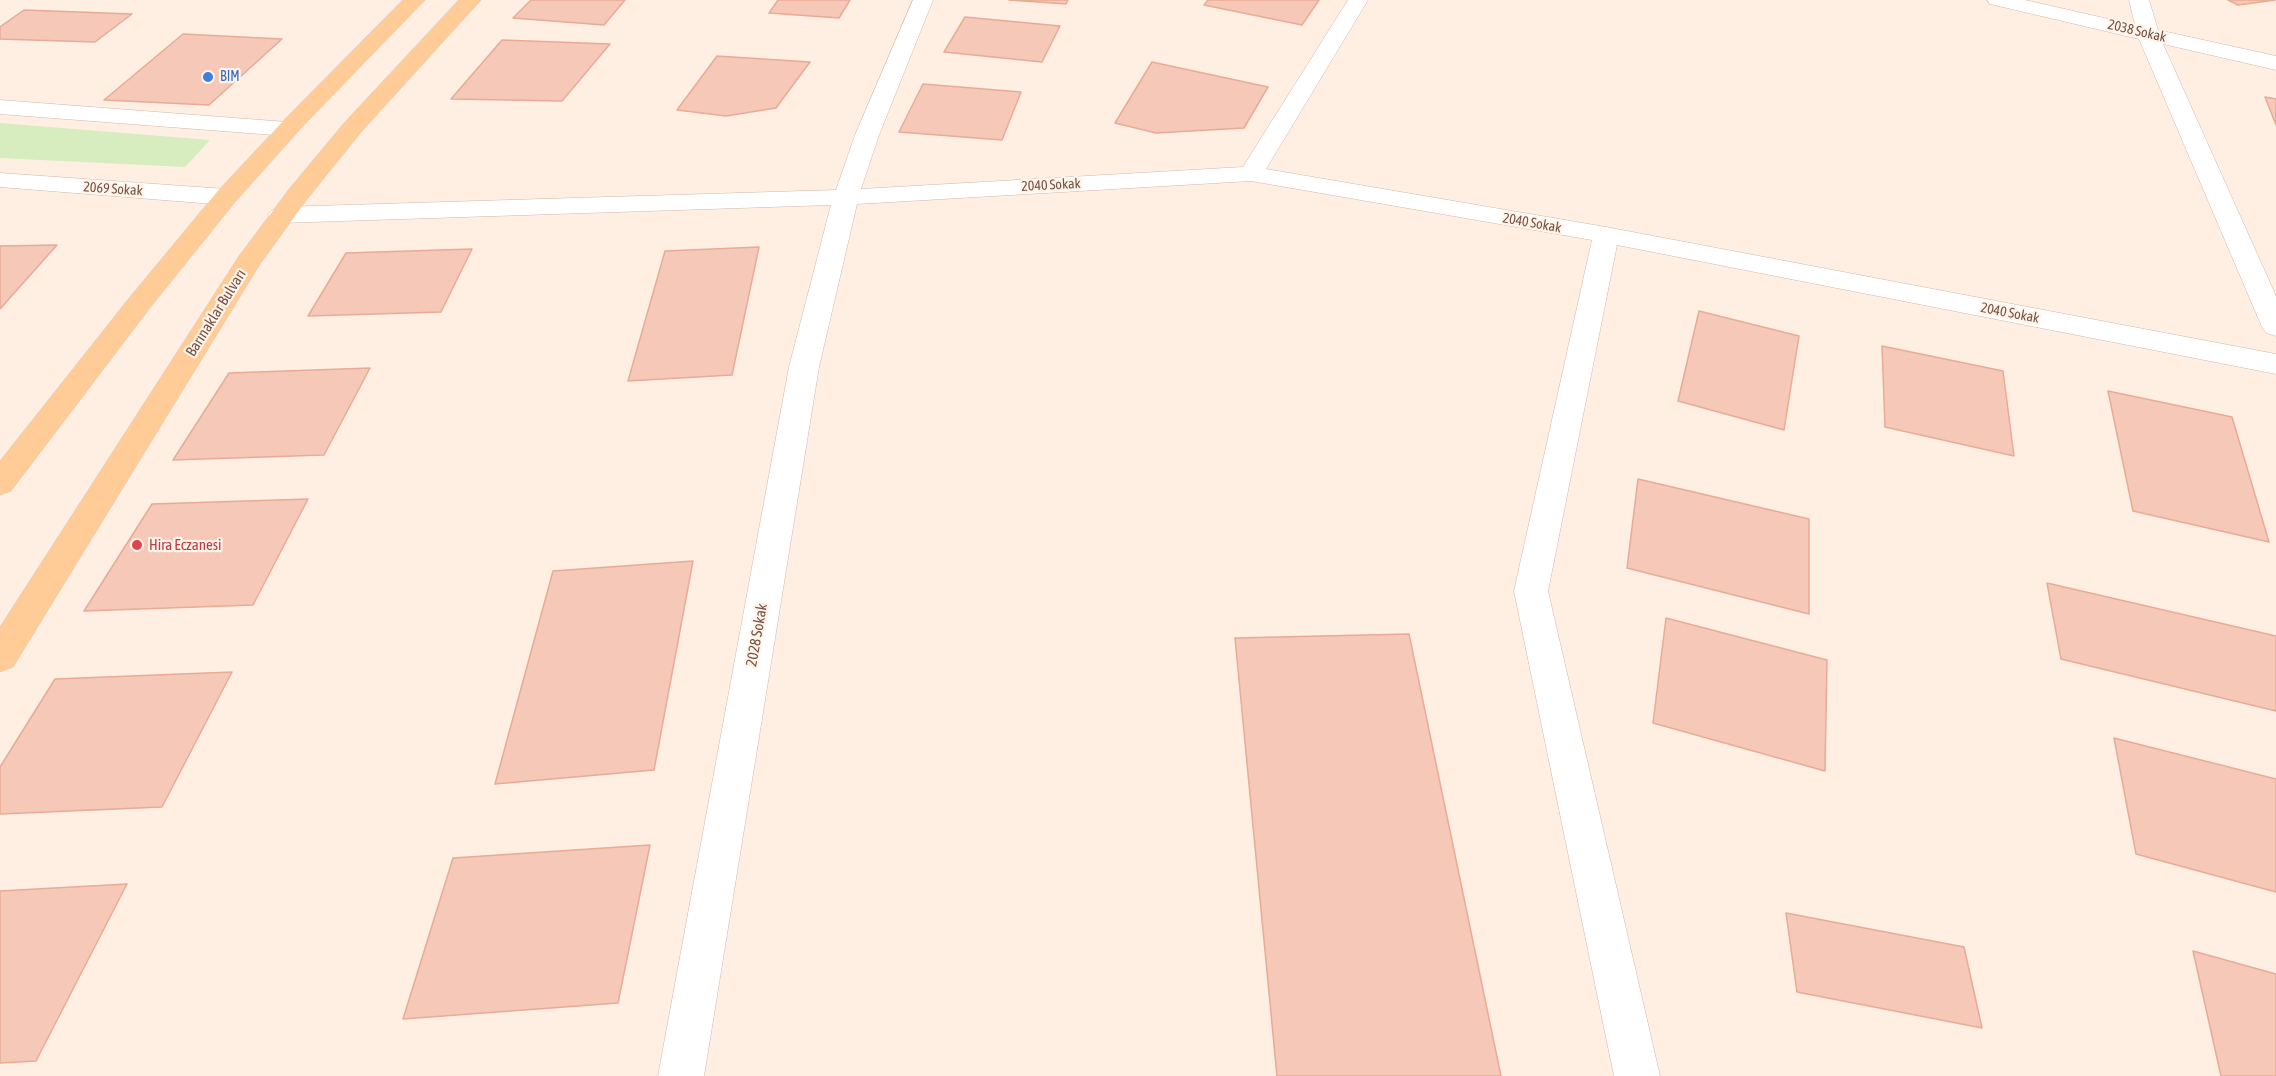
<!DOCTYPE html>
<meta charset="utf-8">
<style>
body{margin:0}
canvas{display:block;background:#feefe2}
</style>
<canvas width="2276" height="1076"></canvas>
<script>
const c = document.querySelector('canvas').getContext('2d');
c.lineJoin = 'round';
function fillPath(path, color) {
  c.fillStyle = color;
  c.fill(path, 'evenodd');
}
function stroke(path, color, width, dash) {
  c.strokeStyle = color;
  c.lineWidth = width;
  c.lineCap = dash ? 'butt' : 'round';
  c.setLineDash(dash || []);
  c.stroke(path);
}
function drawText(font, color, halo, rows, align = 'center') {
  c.font = font + ' "Asap Condensed",sans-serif';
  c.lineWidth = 4.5;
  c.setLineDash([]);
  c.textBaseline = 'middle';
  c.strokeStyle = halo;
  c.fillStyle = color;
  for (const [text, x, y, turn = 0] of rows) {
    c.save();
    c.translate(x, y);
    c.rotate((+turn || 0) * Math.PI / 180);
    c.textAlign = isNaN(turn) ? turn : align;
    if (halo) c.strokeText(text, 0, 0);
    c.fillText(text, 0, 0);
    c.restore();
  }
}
const green = new Path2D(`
 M0 123 210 140 185 167 0 158Z`);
const building = new Path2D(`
 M531 0H625L604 25 513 18Z
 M778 0H850L839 18 769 13Z
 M1009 0H1068L1066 4Z
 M1208 0H1319L1302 25 1204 5Z
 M2228 0H2275L2238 5Z
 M24 10 132 14 95 42 0 39V27Z
 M965 17 1060 26 1042 62 944 52Z
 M183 34 282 39 209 105 104 100Z
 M502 40 610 44 562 101 451 99Z
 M717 56 810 62 776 108 726 116 677 110Z
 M1152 62 1268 87 1244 128 1156 133 1115 123Z
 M923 84 1021 92 1002 140 899 132Z
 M2265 97 2276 99V125Z
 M57 245 0 309V246Z
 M759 247 732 375 628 381 665 251Z
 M472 249 441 312 308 316 346 253Z
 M1699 311 1799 336 1784 430 1678 401Z
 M1882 346 2003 371 2014 456 1885 427Z
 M370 368 324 455 173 460 229 373Z
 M2108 391 2232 417 2269 542 2133 511Z
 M1638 479 1809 519V614L1627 568Z
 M308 499 253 605 84 611 152 504Z
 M693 561 654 770 495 784 553 571Z
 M2047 583 2276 636V711L2061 659Z
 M1666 618 1827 660 1825 771 1653 723Z
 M1409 634 1501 1076H1277L1235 638Z
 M232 672 162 807 0 814V767L55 679Z
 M2114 738 2276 779V892L2136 854Z
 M650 845 618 1003 403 1019 453 858Z
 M127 884 36 1061 0 1063V891Z
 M1786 913 1964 947 1982 1028 1797 992Z
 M2193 951 2276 974V1076H2221Z`);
const street = new Path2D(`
 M913 0H933L879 135 861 189 1243 167 1348 0H1368L1266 169 1606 227 2276 354V374L1617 245 1548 591 1660 1076H1614L1514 591 1592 240 1251 181 857 204 819 367 704 1076H658L789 367 831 205 281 223 272 220 268 215 272 210 281 207 836 190 855 135Z
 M1987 0H2025L2135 25 2129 0H2149L2158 30 2276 56V70L2163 44 2276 296V336L2266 333 2262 327 2139 39 1990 4Z
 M0 100 287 122 295 124 299 129 295 134 287 136 0 114Z
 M0 173 226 189 235 192 239 197 235 202 226 205 0 187Z`);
const primary = new Path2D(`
 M403 0H425L303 126 235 202 149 309 11 491 0 495V461L130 297 217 192 287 117Z
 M459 0H481L362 131 308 198 260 264 13 667 0 672V627L239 256 290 188 345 122Z`);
const markers = [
 [208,77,6,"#3f7fe0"],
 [137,545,6,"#e0444e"]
];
const farStreetnames = [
 ["2038 Sokak",2137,31,13],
 ["2040 Sokak",1051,185,-3],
 ["2069 Sokak",113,189,4],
 ["2040 Sokak",1532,223,10],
 ["2040 Sokak",2010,313,11]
];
const farShopnames = [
 ["BIM",220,77]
];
const streetNames = [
 ["Barınaklar Bulvarı",216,313,-58],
 ["2028 Sokak",757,635,-80]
];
const healthNames = [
 ["Hira Eczanesi",149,545]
];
fillPath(green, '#d7ecbf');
fillPath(building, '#f5c8b7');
stroke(building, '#e9ab96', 1.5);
stroke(street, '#d2b7aa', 1);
stroke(primary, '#d9cecb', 1);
fillPath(street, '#fff');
fillPath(primary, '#ffcb97');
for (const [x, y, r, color] of markers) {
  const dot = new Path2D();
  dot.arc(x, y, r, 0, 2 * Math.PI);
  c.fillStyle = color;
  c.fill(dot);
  stroke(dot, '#fff4e9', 2);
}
drawText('14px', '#775146', '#fff4e9', farStreetnames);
drawText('14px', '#366cbe', '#fff4e9', farShopnames, 'left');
drawText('15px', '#775146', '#fff4e9', streetNames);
drawText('15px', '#be3a42', '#fff4e9', healthNames, 'left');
</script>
